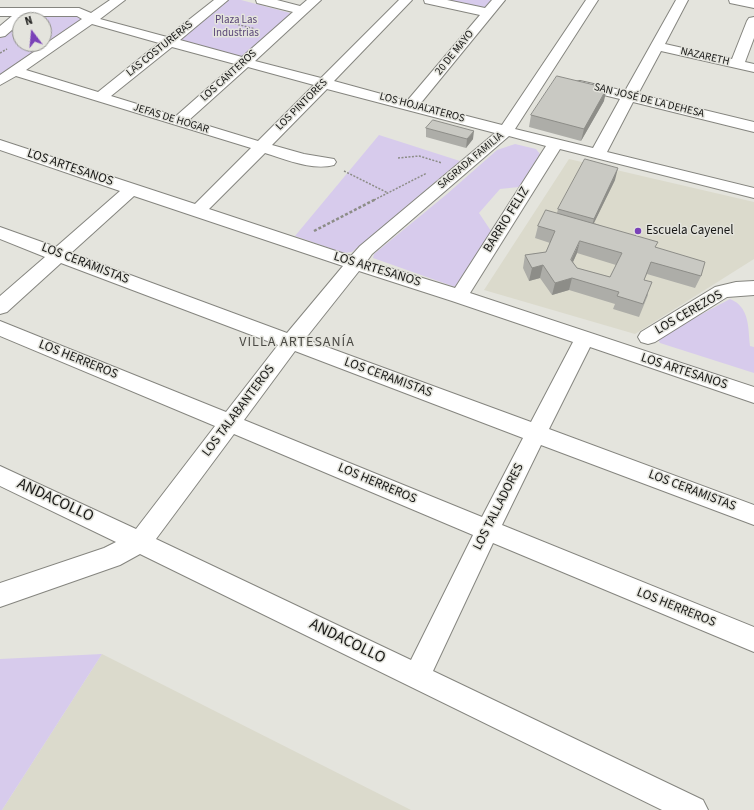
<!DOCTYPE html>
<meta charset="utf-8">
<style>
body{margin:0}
#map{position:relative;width:754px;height:810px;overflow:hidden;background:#e4e4dd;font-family:"Source Sans 3",sans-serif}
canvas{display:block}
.north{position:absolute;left:12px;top:12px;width:40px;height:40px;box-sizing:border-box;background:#e4e4dd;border:1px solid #92928d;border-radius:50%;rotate:344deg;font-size:11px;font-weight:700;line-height:16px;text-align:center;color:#181816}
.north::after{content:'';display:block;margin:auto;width:14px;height:18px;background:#7a42b8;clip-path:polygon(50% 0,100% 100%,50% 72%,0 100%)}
</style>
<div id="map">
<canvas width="754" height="810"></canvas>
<div class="north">N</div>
</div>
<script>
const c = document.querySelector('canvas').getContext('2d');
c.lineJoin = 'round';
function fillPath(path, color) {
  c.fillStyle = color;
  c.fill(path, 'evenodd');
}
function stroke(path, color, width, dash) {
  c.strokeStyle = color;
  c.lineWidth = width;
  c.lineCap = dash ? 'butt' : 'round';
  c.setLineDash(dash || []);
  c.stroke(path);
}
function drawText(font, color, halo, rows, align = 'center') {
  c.font = font + ' "Source Sans 3",sans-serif';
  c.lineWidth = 3;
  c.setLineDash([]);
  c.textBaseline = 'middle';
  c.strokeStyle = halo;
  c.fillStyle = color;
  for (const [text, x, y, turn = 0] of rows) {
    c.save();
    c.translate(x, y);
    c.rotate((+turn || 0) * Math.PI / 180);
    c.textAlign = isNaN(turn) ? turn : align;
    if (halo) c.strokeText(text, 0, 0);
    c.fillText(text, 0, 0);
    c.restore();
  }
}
const built = new Path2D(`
 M569 159 754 202V259L635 334 484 290Z
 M102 654 411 810H2Z`);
const green = new Path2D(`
 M227 0H241L294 14 243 58 176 40Z
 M441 0H492L484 10Z
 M27 14H75L83 18 0 78V37L20 20V44H44V20H20Z
 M379 135 460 161 352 252 344 253 295 236Z
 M515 144 536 149 540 154 519 187 500 189 479 213 491 231 455 287 373 258 374 254 447 194 497 150Z
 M730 299C750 307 748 328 750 346L754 347V373L660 343 657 338Z
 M102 654 2 810H0V659Z`);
const pathFar1 = new Path2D(`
 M221 20 255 29
 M0 53 7 49
 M398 158 419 156 442 163
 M344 171 388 193
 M374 200 427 173`);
const path = new Path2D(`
 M314 231 376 199`);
const minor = new Path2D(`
 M110 0H125L100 19 167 37 214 0H228L180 40 242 57 293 12 257 3 256 0H277L300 6 307 0H321L255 61 321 78 399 0H412L334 81 407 101 480 15 425 3 424 0H447L485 8 492 0H505L420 104 502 125 586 0H598L515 129 593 148 620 99 575 88 573 85 575 82 580 81 625 91 676 0H688L665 44 732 59 747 21 749 18 754 17V38L745 62 754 64V72L661 51 638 94 754 122V132L633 102 607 152 754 188V198L560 149 470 293 754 387V403L590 347 549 429 754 505V525L541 445 502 525 754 627V652L493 543 433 671 703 800 708 810H662L140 554 120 565 0 607V583L104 548 116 542 0 486V466L136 529 215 426 0 336V321L226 412 278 345 61 263 7 312 0 314V296L45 257 0 239V227L56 247 120 191 0 150V140L195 204 251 148 16 76 0 85V75L82 19 77 16H28L23 20H20V23L5 36 0 37V26L12 16H0V8H79L91 13ZM92 24 159 43 98 92 26 70ZM172 47 235 64 176 116 111 96ZM248 67 314 85 258 141 189 120ZM327 89 495 133 360 246 351 256 209 209 265 153C285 159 312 171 334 165L336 162 334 159 304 154 272 145ZM509 136 546 146 455 288 367 261 372 254ZM134 196 343 266 287 333 71 253ZM359 271 452 301 573 342 531 422 305 339ZM295 351 523 438 482 517 244 420ZM234 434 473 535 411 660 156 539Z
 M729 0H754V8L730 3Z
 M754 281V295L727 297 655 342 648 344 641 342 638 337 641 332 715 287 736 282Z`);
const wall = new Path2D(`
 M604 101 581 141 529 127 531 115Z
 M426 128 473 139 466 148 426 137Z
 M615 180 594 223 656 247 701 276 695 288 647 274 644 280 648 295 639 317 613 309 615 304 569 290 552 295 540 278 529 281 523 268 525 255 546 252 550 243 535 238 538 226 557 213 558 209ZM577 253 616 265 610 277 577 268 573 262Z`);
const shadedWall = new Path2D(`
 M607 88 604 101 581 141 584 129Z
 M474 131 473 139 466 148 467 139Z
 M618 168 615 180 590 231 594 219Z
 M580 241 577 253 568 273 571 260Z
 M543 265 540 278 529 281 532 268Z
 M572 278 569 290 552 295 555 283Z`);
const building = new Path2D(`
 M557 76 607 88 584 129 531 115Z
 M433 120 474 131 467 139 426 128Z
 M585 159 618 168 594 219 558 209Z
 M546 210 658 242 655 247 705 262 701 276 651 262 644 280 652 282 643 304 617 296 619 292 572 278 555 283 543 265 532 268 525 255 546 252 555 231 538 226ZM580 241 622 253 610 277 577 268 571 260Z`);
const markers = [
 [638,231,4,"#7a42b8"]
];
const farParknames = [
 ["Plaza Las",236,21],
 ["Industrias",236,34]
];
const farStreetnames = [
 ["LAS COSTURERAS",160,49,-39],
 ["20 DE MAYO",455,53,-51],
 ["NAZARETH",705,57,13],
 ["LOS CANTEROS",229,76,-42],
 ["SAN JOSÉ DE LA DEHESA",649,101,14],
 ["LOS PINTORES",302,105,-45],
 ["LOS HOJALATEROS",422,108,15],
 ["JEFAS DE HOGAR",171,119,17],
 ["SAGRADA FAMILIA",471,161,-40]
];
const streetNames = [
 ["LOS ARTESANOS",70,168,19],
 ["BARRIO FELIZ",507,220,-58],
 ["LOS CERAMISTAS",85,264,21],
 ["LOS ARTESANOS",377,270,17],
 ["LOS CEREZOS",689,313,-30],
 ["LOS HERREROS",78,360,22],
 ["LOS ARTESANOS",684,372,18],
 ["LOS CERAMISTAS",388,378,20],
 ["LOS TALABANTEROS",239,411,-53],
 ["LOS HERREROS",377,484,23],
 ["LOS CERAMISTAS",692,491,21],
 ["LOS TALLADORES",499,507,-63],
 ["LOS HERREROS",676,608,22]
];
const poiNames = [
 ["Escuela Cayenel",646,231]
];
const neighbourhoodNames = [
 ["VILLA ARTESANÍA",297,343]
];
const nearStreetnames = [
 ["ANDACOLLO",55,501,25],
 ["ANDACOLLO",347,642,26]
];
fillPath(built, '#dbdacc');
fillPath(green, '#d7cbec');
stroke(minor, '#85857f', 2);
stroke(pathFar1, '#8d8d88', 1.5, [2, 1.5]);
stroke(path, '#8d8d88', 2.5, [3, 2]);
fillPath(minor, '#fff');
fillPath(wall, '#adada8');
fillPath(shadedWall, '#8d8d88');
fillPath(building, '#c9c9c3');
stroke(building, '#8d8d88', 1);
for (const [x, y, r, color] of markers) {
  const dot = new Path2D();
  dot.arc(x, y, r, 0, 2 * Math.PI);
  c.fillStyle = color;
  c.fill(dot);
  stroke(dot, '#e4e4dd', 1.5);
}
drawText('11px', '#594576', '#e4e4dd', farParknames);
drawText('11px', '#181816', '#e4e4dd', farStreetnames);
drawText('13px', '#181816', '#e4e4dd', streetNames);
drawText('13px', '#181816', '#e4e4dd', poiNames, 'left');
c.letterSpacing = '1px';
drawText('14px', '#4d4c47', '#e4e4dd', neighbourhoodNames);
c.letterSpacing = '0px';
drawText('16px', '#181816', '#e4e4dd', nearStreetnames);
</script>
